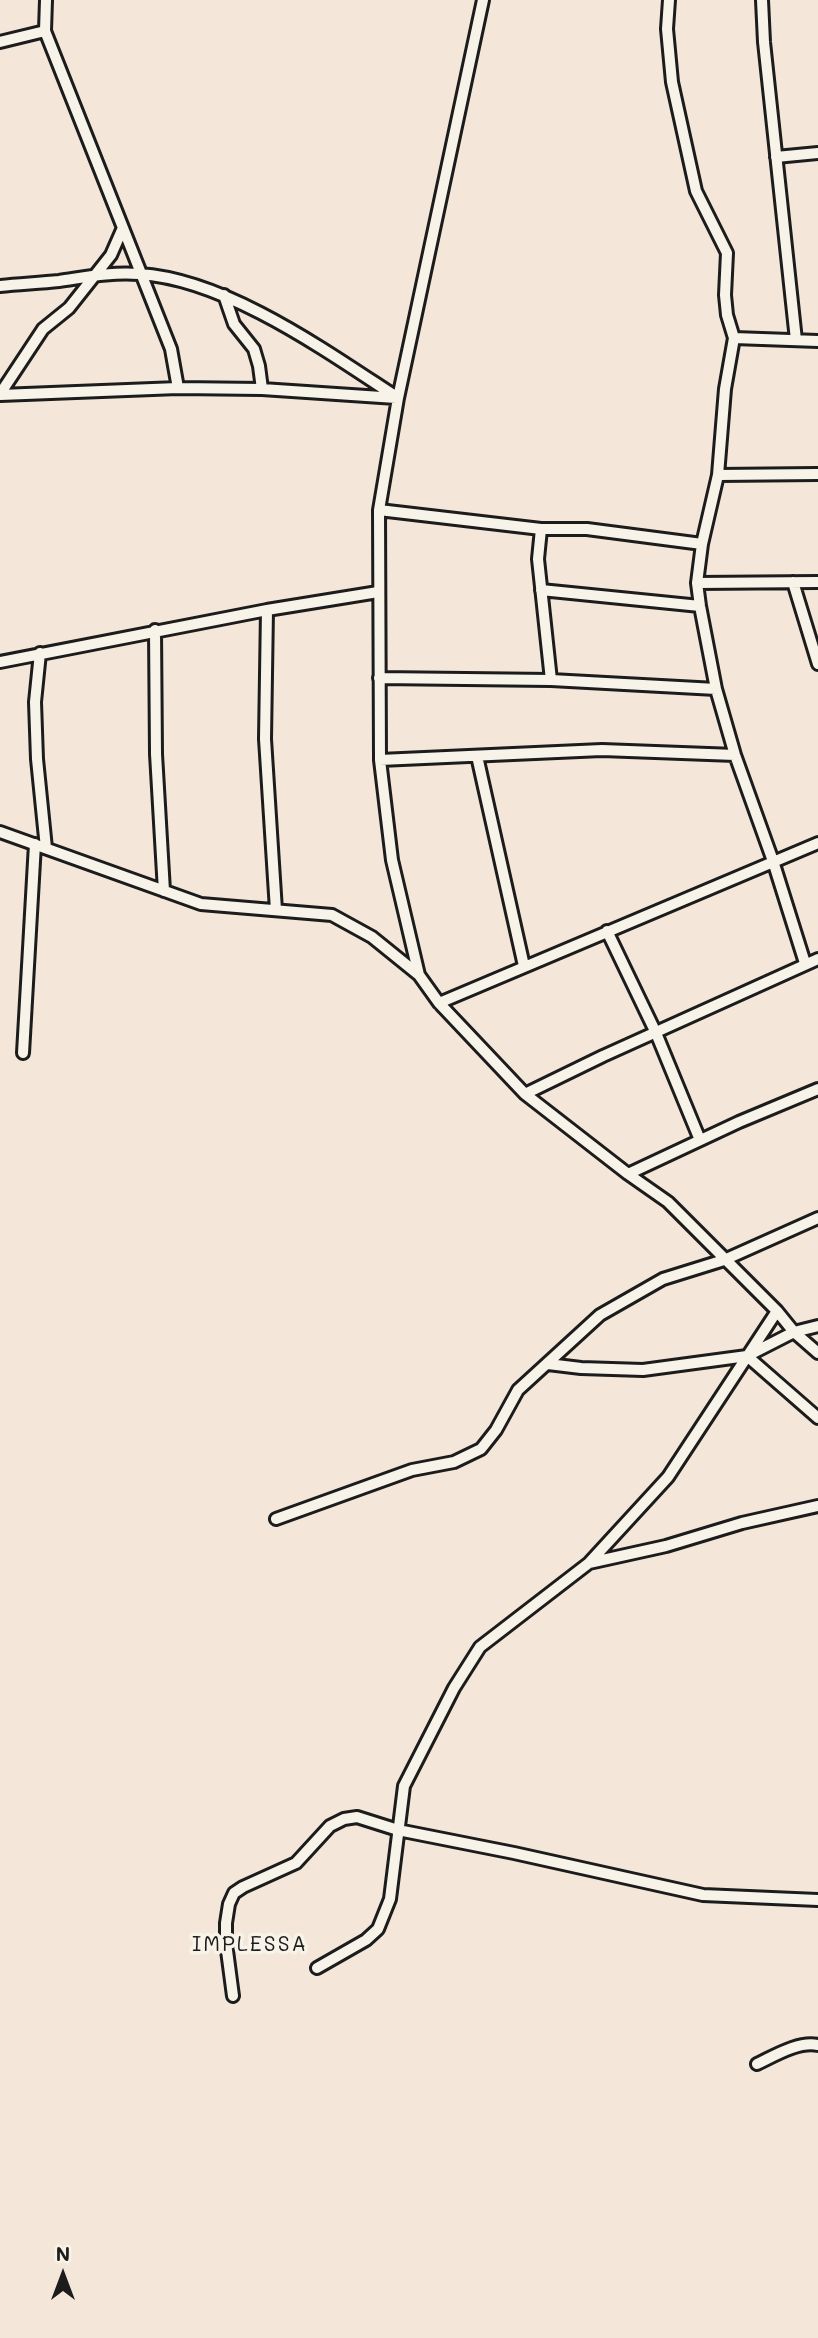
<!DOCTYPE html>
<style>
body{margin:0}
#map{position:relative;width:818px;height:2338px;overflow:hidden;background:#f4e6d9;font-family:Mali,sans-serif}
canvas{display:block}
.north{position:absolute;left:28px;top:2240px;width:70px;height:70px;-webkit-text-stroke:5px #f7f3e8;paint-order:stroke;rotate:0deg;font-size:19px;font-weight:700;line-height:28px;text-align:center;color:#1c1c1c}
.north::after{content:'';display:block;margin:auto;width:24px;height:32px;background:#1c1c1c;clip-path:polygon(50% 0,100% 100%,50% 72%,0 100%)}
</style>
<div id="map">
<canvas width="818" height="2338"></canvas>
<div class="north">N</div>
</div>
<script>
const c = document.querySelector('canvas').getContext('2d');
c.lineJoin = 'round';
function stroke(path, color, width, dash) {
  c.strokeStyle = color;
  c.lineWidth = width;
  c.lineCap = dash ? 'butt' : 'round';
  c.setLineDash(dash || []);
  c.stroke(path);
}
function drawText(font, color, halo, rows, align = 'center') {
  c.font = font + ' Mali,sans-serif';
  c.lineWidth = 7;
  c.setLineDash([]);
  c.textBaseline = 'middle';
  c.strokeStyle = halo;
  c.fillStyle = color;
  for (const [text, x, y, turn = 0] of rows) {
    c.save();
    c.translate(x, y);
    c.rotate((+turn || 0) * Math.PI / 180);
    c.textAlign = isNaN(turn) ? turn : align;
    if (halo) c.strokeText(text, 0, 0);
    c.fillText(text, 0, 0);
    c.restore();
  }
}
const minor = new Path2D(`
 M46 0 45 31 171 349 178 388
 M669 0 667 29 672 82 696 191 727 253 725 295 727 315 734 338 725 389 718 475 702 544 697 583 700 606 716 689 735 755 773 861 805 963
 M762 0 764 42 796 340
 M0 42 45 31
 M776 157 818 153
 M0 286C20 284 39 283 59 281 87 277 110 272 139 274 226 279 326 351 398 398
 M224 295 234 324 254 349 259 366 262 389
 M734 338 818 341
 M0 394 43 329 69 308 111 255 122 230
 M0 395 178 388 262 389 396 398
 M718 475 818 474
 M379 510 541 529H587L702 544
 M541 529 538 559 551 680
 M793 582 818 664
 M697 583 818 582
 M541 590 700 606
 M267 610 265 739 276 910
 M155 630 156 754 164 891
 M40 653 35 702 37 759 46 848
 M0 662 267 610 378 592
 M379 678 551 680 716 689
 M477 756 524 966
 M380 760 602 750 735 755
 M0 832 201 904 332 915 372 937 419 975 439 1003 525 1094 628 1174 668 1202 777 1311 794 1332 818 1353
 M607 931 656 1033 700 1140
 M419 975 392 860 380 760 379 510 398 398 483 0
 M439 1003 818 843
 M23 1053 35 844
 M525 1094 603 1056 818 959
 M628 1174 739 1122 818 1089
 M747 1356 818 1418
 M548 1364 581 1368 643 1370 747 1356 794 1332 818 1326
 M276 1519 412 1470 454 1462 481 1449 496 1430 518 1390 600 1315 663 1279 724 1260 818 1218
 M589 1563 666 1546 742 1523 818 1506
 M317 1968 366 1940 378 1929 390 1899 404 1786 454 1688 480 1647 589 1563 668 1477 777 1311
 M233 1996 226 1943V1923L229 1904 234 1893 243 1887 296 1863 330 1826 344 1819 357 1817 398 1830 514 1853 703 1895 818 1900
 M757 2064C774 2056 798 2041 818 2045`);
const quarterNames = [
 ["IMPLESSA",250,1945]
];
stroke(minor, '#1c1c1c', 16);
stroke(minor, '#f7f3e8', 10);
c.letterSpacing = '2px';
drawText('21px', '#1c1c1c', '#f7f3e8', quarterNames);
c.letterSpacing = '0px';
</script>
